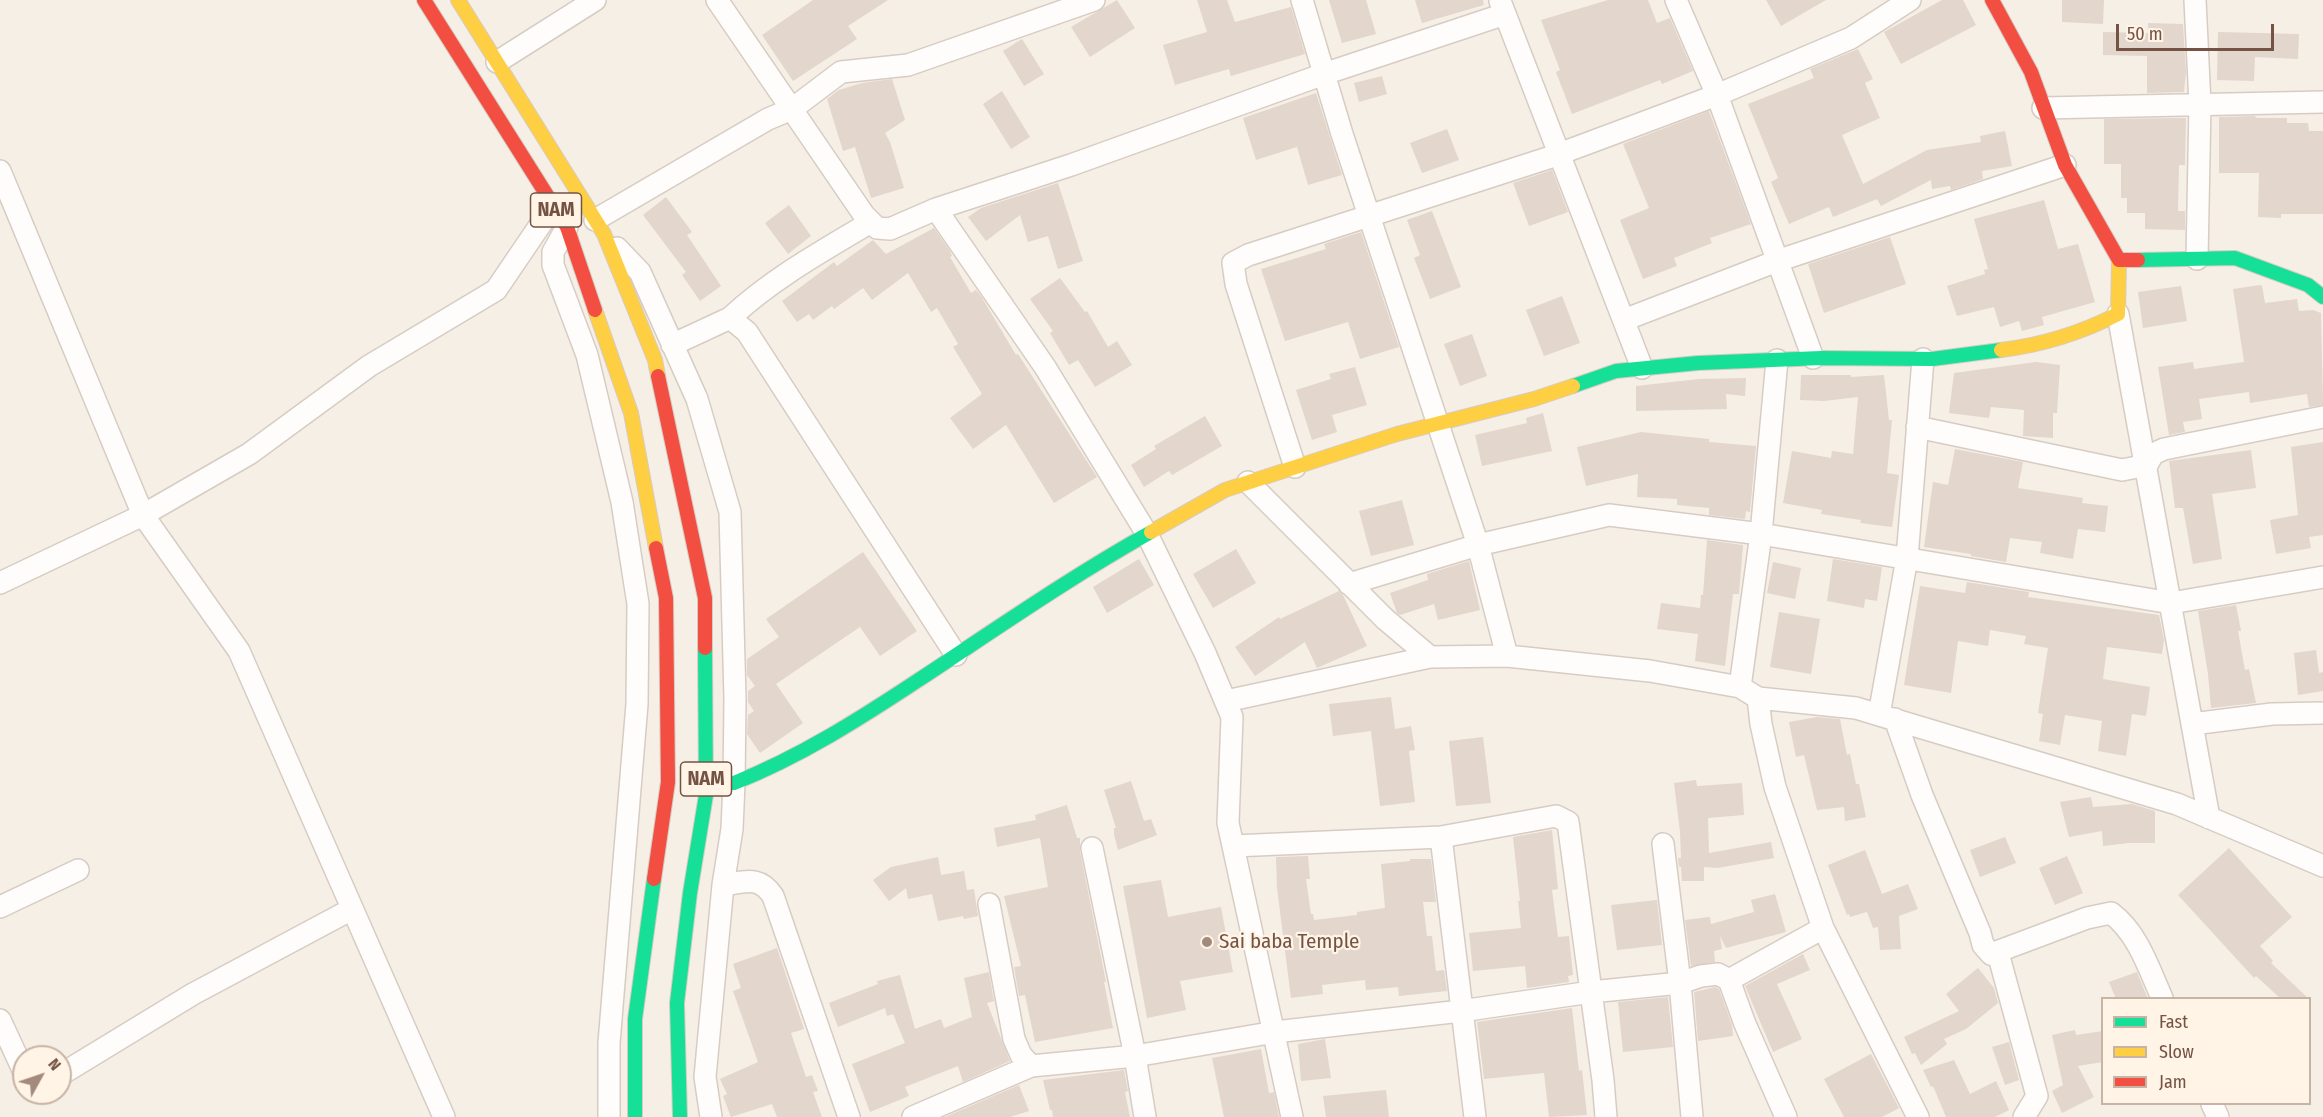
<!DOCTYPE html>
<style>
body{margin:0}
#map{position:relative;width:2323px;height:1117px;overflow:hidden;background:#f6efe5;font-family:"Fira Sans Condensed",sans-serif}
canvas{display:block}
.legend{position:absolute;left:2101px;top:997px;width:210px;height:108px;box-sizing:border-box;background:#fff4e5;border:2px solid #c7b4a5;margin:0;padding:8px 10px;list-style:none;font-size:18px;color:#745345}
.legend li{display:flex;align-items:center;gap:12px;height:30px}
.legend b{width:30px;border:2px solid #c7b4a5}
.north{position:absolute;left:12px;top:1045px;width:60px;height:60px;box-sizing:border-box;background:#fff4e5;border:2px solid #c7b4a5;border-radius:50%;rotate:50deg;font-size:16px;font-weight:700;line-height:24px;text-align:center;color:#745345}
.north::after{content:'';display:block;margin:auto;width:21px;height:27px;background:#a28a7d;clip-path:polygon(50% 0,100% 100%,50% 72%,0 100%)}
.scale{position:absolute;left:2116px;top:24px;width:158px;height:27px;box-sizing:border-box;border:3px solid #745345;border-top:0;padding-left:8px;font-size:18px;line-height:21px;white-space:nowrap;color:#745345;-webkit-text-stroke:4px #fff4e5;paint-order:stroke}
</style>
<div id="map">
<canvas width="2323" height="1117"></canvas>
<ul class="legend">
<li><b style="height:8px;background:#16e098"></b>Fast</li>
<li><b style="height:8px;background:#ffcf43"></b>Slow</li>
<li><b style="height:8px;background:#f24e42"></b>Jam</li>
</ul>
<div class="north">N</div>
<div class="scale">50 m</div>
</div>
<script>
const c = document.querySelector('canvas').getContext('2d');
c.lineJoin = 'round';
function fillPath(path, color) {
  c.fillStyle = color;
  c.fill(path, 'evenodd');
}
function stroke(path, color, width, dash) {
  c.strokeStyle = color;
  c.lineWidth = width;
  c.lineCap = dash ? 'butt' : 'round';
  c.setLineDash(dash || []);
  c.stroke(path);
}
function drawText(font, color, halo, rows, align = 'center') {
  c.font = font + ' "Fira Sans Condensed",sans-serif';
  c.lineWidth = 4.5;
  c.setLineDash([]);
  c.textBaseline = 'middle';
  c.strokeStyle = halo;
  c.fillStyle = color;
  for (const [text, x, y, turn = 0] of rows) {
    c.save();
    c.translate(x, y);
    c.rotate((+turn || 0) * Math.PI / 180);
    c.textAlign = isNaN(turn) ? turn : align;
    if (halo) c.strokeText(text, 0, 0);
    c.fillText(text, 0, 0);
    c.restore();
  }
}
const building = new Path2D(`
 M813 0H888L848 26 857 39 793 81 762 35Z
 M1117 0 1135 28 1090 57 1071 27Z
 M1197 0H1227L1235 22 1291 7 1305 54 1231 76 1229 69 1175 85 1163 45 1207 32Z
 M1329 0H1366L1376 34 1342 43Z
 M1415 0H1483L1484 5 1422 23Z
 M1608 0H1648L1657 23 1670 18 1693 71 1662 84 1660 80 1572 114 1556 72 1560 70 1541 20Z
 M1766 0H1826L1781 26Z
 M1942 0H1963L1976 25 1901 64 1884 32Z
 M2062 0H2104L2103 24 2062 22Z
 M2148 23 2183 24 2186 71 2184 92 2147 93V56L2103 55V32L2148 33Z
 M2218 32 2299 34 2298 59 2255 57 2254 81 2217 80Z
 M1022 39 1044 74 1024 86 1003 51Z
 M1858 49 1873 79 1865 83 1880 118 1842 135 1863 184 1927 150 1981 142 1980 136 2005 131 2012 166 1982 171 1983 179 1951 190 1950 186 1932 189 1931 180 1881 206 1877 199 1833 217 1829 207 1789 224 1771 182 1778 178 1748 104 1814 78 1810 69Z
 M1382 76 1387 94 1359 102 1354 83Z
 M892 79 905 120 885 133 890 142 904 188 871 198 855 147 843 151 827 99 839 90 862 83Z
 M1002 91 1030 137 1011 149 983 104Z
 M1316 93 1342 175 1308 185 1297 147 1256 160 1243 118Z
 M1709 111 1751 224 1710 238 1712 243 1674 258 1677 266 1643 279 1620 220 1649 208 1623 144Z
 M2255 116 2256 118H2287V123H2308L2309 131H2323V214H2281V218L2258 217 2259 173H2219V117Z
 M2186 118 2185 165H2179L2178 211H2185V230L2145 229V213H2127V198H2121V164H2104V119Z
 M1447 129 1459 160 1422 173 1410 143Z
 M1552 170 1568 212 1529 226 1513 183Z
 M1058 183 1083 261 1058 269 1048 236 1028 242 1020 215 986 241 968 217 981 208Z
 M666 197 692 232 687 235 721 286 700 301 682 275 686 272 643 215Z
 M2044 200 2058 249 2078 244 2095 302 2042 317 2044 325 2022 331 2019 321 2000 327 1994 307 1957 316 1947 286 1985 274 1984 270 1988 269 1974 219Z
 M789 205 811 236 788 254 765 223Z
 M1432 211 1461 287 1430 299 1414 258 1420 255 1407 220Z
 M934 228 950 251 952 256 950 257 971 293 976 290 981 296 1016 355 1018 354 1097 477 1054 503 1006 425 973 449 950 418 982 394 953 347 958 344 937 308 931 312 908 273 872 300 863 288 834 309 832 306 813 320 809 314 797 322 782 301 834 262 837 266 873 240 886 254Z
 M1361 232 1399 347 1360 359 1348 322 1285 341 1261 269 1326 249 1324 244Z
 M1890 237 1906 284 1824 313 1808 264Z
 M1060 278 1085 312 1087 311 1108 347 1117 341 1132 365 1095 387 1078 360 1069 365 1050 333 1053 331 1030 299Z
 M2260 285 2262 286 2265 303 2297 299 2299 311 2313 310 2321 313 2323 405 2309 407 2307 394 2250 403 2249 392 2199 399 2202 419 2183 422 2185 432 2169 435 2158 367 2193 362 2194 369 2244 362 2233 289Z
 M2181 286 2187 321 2143 328 2138 292Z
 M1562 296 1580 343 1544 356 1526 310Z
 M1472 334 1487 376 1460 386 1444 344Z
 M2036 362 2060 365 2057 413H2053V438L2023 436 2024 410 1991 407 1989 418 1949 413 1954 373Z
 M1355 367 1367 405 1332 415 1337 432 1312 440 1296 390 1331 379 1329 374Z
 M1801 375H1851V377L1884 375 1889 420H1892L1887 473 1899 475 1892 527 1860 523 1861 520 1821 514 1822 510 1783 503 1792 451 1831 458 1832 451 1853 454 1858 397 1824 401 1800 400Z
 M1746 378 1745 396 1726 394 1727 409 1636 411V386L1699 379Z
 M1543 413 1552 451 1482 466 1475 435 1527 423 1526 418Z
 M1205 416 1222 446 1172 475 1169 471 1144 487 1131 465 1156 449 1154 446Z
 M1641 432 1709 439V442L1756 446 1750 512 1746 511 1745 519 1709 515V508L1677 505V499L1637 497 1638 474 1586 486 1577 447Z
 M2323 442V535L2309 537 2311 548 2276 554 2270 520 2298 515 2291 447Z
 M1955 449 2023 462 2018 488 2083 498 2082 503 2108 506 2105 532 2078 529 2073 559 2040 553 2042 542 2010 538 2006 562 1971 556V554L1924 547 1933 482 1948 485Z
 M2251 450 2256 488 2212 494 2222 559 2193 564 2183 508H2175L2169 461Z
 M1402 500 1414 545 1371 556 1359 511Z
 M1707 540 1743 545 1739 594H1733L1725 666 1695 661 1698 634 1657 629 1661 603 1700 608 1701 595H1703Z
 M1236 549 1256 583 1213 608 1193 574Z
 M863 552 917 631 880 656 860 627 776 684 803 723 760 753 747 734 748 715 754 711 748 702V691L755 686 747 675V659L779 637 766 619Z
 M1139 559 1154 585 1107 613 1093 587Z
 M1833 559 1882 567 1877 601 1865 599 1864 608 1827 601Z
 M1469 561 1480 610 1438 620 1434 604 1400 615 1397 613 1390 593 1428 580 1427 574Z
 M1773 562 1801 568 1795 599 1767 593Z
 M1967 582 2029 592 2028 597 2159 615 2164 640 2162 654 2107 647 2103 679 2150 687 2146 716 2132 714 2126 756 2098 751 2102 721 2065 715 2060 745 2039 741 2043 714 2038 713 2048 648 2024 644 2026 636 1990 630 1988 646 1958 641 1951 693 1904 685 1920 586 1965 593Z
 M1339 591 1343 595 1367 646 1317 668 1305 642 1255 676 1235 647 1279 617 1280 619Z
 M2236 605 2241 631H2238L2245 670 2249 669 2256 703 2211 708 2208 674 2198 611Z
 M1779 612 1820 619 1811 674 1770 667Z
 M2316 650 2319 673 2323 672V691L2298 695 2294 653Z
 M1391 697 1395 729 1411 726 1415 750 1409 751 1415 802 1380 806 1371 731 1333 736 1329 704Z
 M1817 717 1840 719 1847 755 1850 754 1856 784H1859L1866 817 1845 821 1844 807 1817 810 1804 755 1796 757 1789 722Z
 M1483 737 1491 803 1456 806 1449 741Z
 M1696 780 1697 786 1742 783 1744 815 1708 818 1709 853 1771 842 1774 858 1718 868 1704 867V881H1682L1681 867H1679L1678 858H1681L1680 832 1674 783Z
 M1131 781 1144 821 1151 819 1157 835 1118 850 1114 835V828H1116L1104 790Z
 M2091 797 2093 807 2132 804 2155 811V843H2129L2103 846 2102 831 2069 837 2060 802Z
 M1067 805 1077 838H1080V851L1106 982H1104L1113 1028 1035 1042 1025 995 1019 996 1014 967 1021 966 1004 896 1048 887 1040 838 997 847 994 828 1036 820 1035 815Z
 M1552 830 1558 889 1552 890 1558 937 1569 936 1573 975 1568 976 1569 982 1527 988 1525 966 1473 971 1469 933 1521 928 1518 901H1520L1513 837Z
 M2005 837 2016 863 1980 877 1970 850Z
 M2229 848 2292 917 2260 946 2273 961 2271 963 2309 999H2281L2256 976 2254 978 2178 895Z
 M1865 850 1882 894 1908 884 1918 909 1899 916 1901 949 1880 950 1878 927 1873 928 1867 912 1850 917 1849 914 1847 915 1828 865Z
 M1308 856 1310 879H1306L1311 914H1313L1314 920 1357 915V912L1385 908 1381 864 1410 861V859H1431L1436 902H1423L1427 936H1432L1436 971 1444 970 1447 991 1399 996 1398 987 1366 990 1365 980 1322 985 1323 994 1291 998 1277 888 1276 857Z
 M2067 856 2083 893 2055 905 2039 868Z
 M938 857 941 875 964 871 967 890 974 889 978 916 964 919 963 916 938 921 932 894 908 899 906 888 889 901 873 880 891 867Z
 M1161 880 1168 917 1221 907 1233 972 1180 981 1186 1010 1147 1018 1123 886Z
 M1775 894 1786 932 1726 948 1720 936 1722 949 1714 951 1715 962 1691 966 1685 920 1710 917 1711 924 1754 912 1751 900Z
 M1657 900 1662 945 1617 950 1611 905Z
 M777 948 804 1029 791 1033 806 1077 812 1075 818 1091 813 1092 822 1117H777L772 1104 731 1117 723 1096 727 1094 720 1079 758 1062 733 991 741 988 733 964Z
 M1803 954 1810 970 1777 984 1802 1039 1773 1052 1745 986Z
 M1978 968 1994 988 1998 1003 1966 1029 1944 1039 1947 1044 1921 1065 1915 1053 1912 1054 1904 1037 1959 1011 1946 994Z
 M989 972 994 1001 987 1003 1010 1061 963 1082 958 1066 905 1087 909 1096 870 1112 852 1064 905 1043 893 1014 887 1016 885 1008 838 1027 829 1003 878 984 877 981 900 975 915 1029 941 1019 944 1028 972 1017 964 978Z
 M2137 972 2148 999H2116L2109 982Z
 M1715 987 1719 989 1732 1025 1733 1036 1698 1041 1694 992Z
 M1668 997 1673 1047 1623 1052 1618 1002Z
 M1572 1008 1579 1071 1582 1070 1587 1115 1549 1117 1544 1073 1484 1079 1477 1022Z
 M2075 1030 2076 1035 2103 1031V1062L2078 1066 2094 1097 2062 1113 2052 1091 2063 1085 2052 1035Z
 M1325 1039 1331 1078 1301 1081 1298 1044Z
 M2009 1042 2019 1080 2005 1085 1992 1047Z
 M1261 1049 1269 1093 1274 1092 1279 1117H1224L1212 1058Z
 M1871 1054 1899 1108 1882 1117H1844L1824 1079Z
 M1954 1060 1970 1094 1996 1081 2009 1110 1995 1117H1946L1933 1086 1931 1087 1923 1070Z
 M1124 1070 1128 1091 1125 1092 1130 1117H1053L1052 1110H1050L1043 1080Z
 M1019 1085 1029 1111 1010 1117H945Z
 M1386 1090 1389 1117H1326L1323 1096Z`);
const street = new Path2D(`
 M717 0 864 215 877 228 890 229 936 209 1071 165 1324 74 1505 14
 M1302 0 1342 134 1478 545 1609 515 1761 534 2171 603 2323 577
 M1676 0 1717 95 1813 358
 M2195 0 2200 104 2197 259
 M1500 1 1642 368
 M497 62 595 0
 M2043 108 2323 102
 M0 171 143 515 239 651 444 1117
 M936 209 1045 367 1147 534 1205 653 1232 717 1228 823 1292 1117
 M595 220 768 119 792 109 841 72 908 65 1094 0
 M567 227 553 252V265L587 355 622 502 638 604 637 704 609 1043V1117
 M617 248 640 272 697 399 730 512 735 699 734 783 732 829 723 885 705 1077 711 1117
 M2118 314 2209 818
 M730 318C772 279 822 251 871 222
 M1624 320 1777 261 2065 165
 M672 345 730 318 747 332 956 655
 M1777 360 1761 534 1740 687 1758 698 1761 724 1775 787 1823 928 1918 1117
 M1917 427 2122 470 2147 465 2153 454 2164 449 2323 417
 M1295 467 1236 284 1233 263 1248 255 1551 157 1717 95 1851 38 1910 0
 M1248 482 1385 619 1430 657 1507 656
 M0 583 143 515 249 454 369 366 496 290 553 206
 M1349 584 1478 545 1507 656 1650 671 1740 687
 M1758 698 1856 708 1879 715 2177 804 2323 866
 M1226 701 1430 657
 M1879 715 1907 558 1923 359
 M1895 719 1922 795 1980 933 1983 945 1991 954 2087 918 2111 913C2138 933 2149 969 2162 998
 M2192 724 2272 714 2323 713
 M1441 837 1556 816 1568 822 1603 1080 1606 1117
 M1663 844 1680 983 1692 1117
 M1233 846 1441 837 1475 1117
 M1092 848 1135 1056 1145 1117
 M723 885C745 882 759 875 773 896L849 1117
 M989 904 1014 1039 1021 1055 1031 1066 1135 1056 1275 1032 1461 1011 1591 992 1680 983 1701 976 1718 974 1729 980 1745 1024 1786 1117
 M0 907 78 870
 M1998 953 2037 1096 2024 1117
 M1729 980 1823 928
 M0 1020 24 1072
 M60 1075 193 994 352 909
 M2212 1104 2218 1117
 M913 1117 1031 1066`);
const fast = new Path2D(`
 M2138 260 2235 258 2308 285 2323 297
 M1573 386 1616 371 1698 363 1821 358 1932 359 2001 350
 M734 783C800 757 861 718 920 679 996 629 1072 576 1151 532
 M635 1117V1019L654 879
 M680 1117 677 1003 690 893 706 795 705 648`);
const slow = new Path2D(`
 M458 0 604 234 655 360 658 376
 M595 310 631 413 656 548
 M2001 350C2042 345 2081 333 2118 314L2119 260
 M1151 532 1225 490 1397 434 1534 399 1573 386`);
const jam = new Path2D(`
 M424 0 567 227 595 310
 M1992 0 2031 72 2065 165 2119 260H2138
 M658 376 705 598V648
 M654 879 668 782 666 598 656 548`);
const markers = [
 [1207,942,6,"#a28a7d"]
];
const shields = [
 [556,210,51],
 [706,779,51]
];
const shieldNames = [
 ["NAM",556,210],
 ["NAM",706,779]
];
const poiNames = [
 ["Sai baba Temple",1219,942]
];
fillPath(building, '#e3d6cc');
stroke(street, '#d7ccc3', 24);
stroke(fast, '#d6cbc2', 16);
stroke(slow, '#d6cbc2', 16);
stroke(jam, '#d6cbc2', 16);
stroke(street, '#fefdfb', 21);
stroke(fast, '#16e098', 14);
stroke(slow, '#ffcf43', 14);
stroke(jam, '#f24e42', 14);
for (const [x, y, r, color] of markers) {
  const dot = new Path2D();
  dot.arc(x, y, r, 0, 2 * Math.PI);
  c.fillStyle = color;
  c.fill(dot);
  stroke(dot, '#fff4e5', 2);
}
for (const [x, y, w] of shields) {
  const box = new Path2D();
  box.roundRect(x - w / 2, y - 17, w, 34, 4.5);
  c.fillStyle = '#fff4e5';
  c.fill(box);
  stroke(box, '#745345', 1.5);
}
drawText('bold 20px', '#745345', null, shieldNames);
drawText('21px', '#745345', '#fff4e5', poiNames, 'left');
</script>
